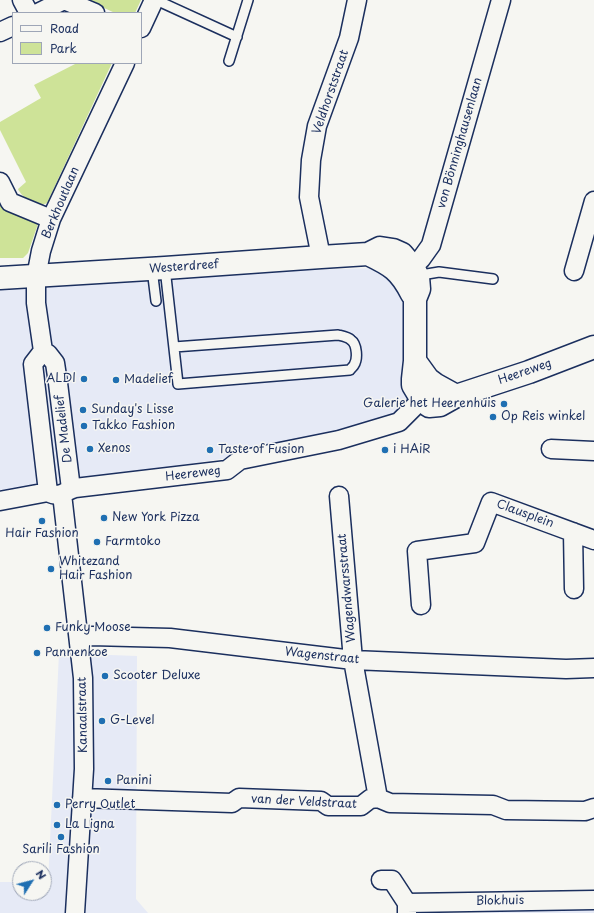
<!DOCTYPE html>
<meta charset="utf-8">
<style>
body{margin:0}
#map{position:relative;width:594px;height:913px;overflow:hidden;background:#f6f6f2;font-family:"Playpen Sans",sans-serif}
canvas{display:block}
.legend{position:absolute;left:12px;top:12px;width:130px;height:52px;box-sizing:border-box;background:#f6f6f2;border:1px solid #9ea6b7;margin:0;padding:5px 7px;list-style:none;font-size:12px;color:#1b2f5e}
.legend li{display:flex;align-items:center;gap:8px;height:20px}
.legend b{width:20px;border:1px solid #9ea6b7}
.north{position:absolute;left:12px;top:861px;width:40px;height:40px;box-sizing:border-box;background:#f6f6f2;border:1px solid #9ea6b7;border-radius:50%;rotate:54deg;font-size:11px;font-weight:700;line-height:16px;text-align:center;color:#1b2f5e}
.north::after{content:'';display:block;margin:auto;width:14px;height:18px;background:#1f6fb2;clip-path:polygon(50% 0,100% 100%,50% 72%,0 100%)}
</style>
<div id="map">
<canvas width="594" height="913"></canvas>
<ul class="legend">
<li><b style="height:5px;background:#f6f6f2"></b>Road</li>
<li><b style="height:11px;background:#cee398"></b>Park</li>
</ul>
<div class="north">N</div>
</div>
<script>
const c = document.querySelector('canvas').getContext('2d');
c.lineJoin = 'round';
function fillPath(path, color) {
  c.fillStyle = color;
  c.fill(path, 'evenodd');
}
function stroke(path, color, width, dash) {
  c.strokeStyle = color;
  c.lineWidth = width;
  c.lineCap = dash ? 'butt' : 'round';
  c.setLineDash(dash || []);
  c.stroke(path);
}
function drawText(font, color, halo, rows, align = 'center') {
  c.font = font + ' "Playpen Sans",sans-serif';
  c.lineWidth = 3;
  c.setLineDash([]);
  c.textBaseline = 'middle';
  c.strokeStyle = halo;
  c.fillStyle = color;
  for (const [text, x, y, turn = 0] of rows) {
    c.save();
    c.translate(x, y);
    c.rotate((+turn || 0) * Math.PI / 180);
    c.textAlign = isNaN(turn) ? turn : align;
    if (halo) c.strokeText(text, 0, 0);
    c.fillText(text, 0, 0);
    c.restore();
  }
}
const built = new Path2D(`
 M377 268 402 285 407 401 394 415 235 457 80 480 0 496V278Z
 M59 653 137 656 136 899 148 913H0V882H20V893H44V883H48Z
 M594 907V913H476Z`);
const green = new Path2D(`
 M87 0H141L135 13H115Z
 M77 63H112L47 203C46 204 40 205 40 205 33 204 20 195 18 189L26 182 0 130V122L41 98 34 85Z
 M0 197 39 221 28 253 23 258H0Z`);
const lane = new Path2D(`
 M156 0 237 37
 M229 61 248 0
 M165 268 178 384 350 370C351 368 353 367 354 365 358 359 357 344 351 340 348 337 342 336 338 335L174 347
 M152 269 156 301
 M418 277 427 274 439 272 493 279`);
const street = new Path2D(`
 M22 0 29 13
 M64 0 95 13
 M38 13 64 0
 M141 28 154 0
 M0 32 13 26
 M0 182 10 202 51 219
 M321 257 309 197 311 160 317 126 349 38 357 0
 M574 271 594 201
 M401 273 413 267 421 259 431 245 501 0
 M43 351 48 354 55 363 58 383 71 489
 M551 449 594 451
 M48 492 33 364 43 351 36 303V277L41 251 51 219 125 63
 M62 494 83 678 84 769 75 913
 M339 496 353 660 378 798
 M0 501 48 492C61 499 64 491 75 488L227 470 240 460 339 440 399 422 431 390
 M573 532 574 589
 M421 605 417 551 475 543 491 502 594 540
 M79 638 91 636 170 638 353 660 566 669 594 668
 M82 798 232 803 239 798 321 801 328 806H361L370 799 378 798 390 803 493 805 506 810 585 811 594 808
 M381 880H392L407 903
 M407 913V903L594 900`);
const secondary = new Path2D(`
 M368 254C391 265 400 270 412 294
 M0 278 165 268 321 257 368 254 380 248 393 250 402 254 413 267 418 277 419 289 415 299V361L413 379V385L422 400 429 406 440 405 456 396 529 372 594 347
 M415 361 428 379 436 385 456 396`);
const markers = [
 [84,379,4,"#1f6fb2"],
 [116,380,4,"#1f6fb2"],
 [504,404,4,"#1f6fb2"],
 [83,410,4,"#1f6fb2"],
 [493,417,4,"#1f6fb2"],
 [84,426,4,"#1f6fb2"],
 [90,449,4,"#1f6fb2"],
 [210,450,4,"#1f6fb2"],
 [385,450,4,"#1f6fb2"],
 [104,518,4,"#1f6fb2"],
 [42,521,4,"#1f6fb2"],
 [97,542,4,"#1f6fb2"],
 [51,569,4,"#1f6fb2"],
 [47,628,4,"#1f6fb2"],
 [37,653,4,"#1f6fb2"],
 [105,676,4,"#1f6fb2"],
 [102,721,4,"#1f6fb2"],
 [108,781,4,"#1f6fb2"],
 [57,805,4,"#1f6fb2"],
 [57,825,4,"#1f6fb2"],
 [61,837,4,"#1f6fb2"]
];
const streetNames = [
 ["Veldhorststraat",331,92,-71],
 ["von Bönninghausenlaan",460,143,-74],
 ["Berkhoutlaan",61,203,-67],
 ["Westerdreef",184,267,-4],
 ["Heereweg",525,372,-19],
 ["De Madelief",64,429,-97],
 ["Heereweg",193,474,-7],
 ["Clausplein",525,514,20],
 ["Wagendwarsstraat",347,588,-95],
 ["Wagenstraat",322,656,6],
 ["Kanaalstraat",83,715,-91],
 ["van der Veldstraat",304,802,3],
 ["Blokhuis",500,901,-1]
];
const poiNames = [
 ["ALDI",76,379,"right"],
 ["Madelief",124,380],
 ["Galerie het Heerenhuis",496,404,"right"],
 ["Sunday's Lisse",91,410],
 ["Op Reis winkel",501,417],
 ["Takko Fashion",92,426],
 ["Xenos",98,449],
 ["Taste of Fusion",218,450],
 ["i HAiR",393,450],
 ["New York Pizza",112,518],
 ["Hair Fashion",42,534,"center"],
 ["Farmtoko",105,542],
 ["Whitezand",59,562],
 ["Hair Fashion",59,576],
 ["Funky Moose",55,628],
 ["Pannenkoe",45,653],
 ["Scooter Deluxe",113,676],
 ["G-Level",110,721],
 ["Panini",116,781],
 ["Perry Outlet",65,805],
 ["La Ligna",65,825],
 ["Sarili Fashion",61,850,"center"]
];
fillPath(built, '#e6eaf6');
fillPath(green, '#cee398');
stroke(lane, '#1b2f5e', 12);
stroke(street, '#1b2f5e', 21);
stroke(secondary, '#1b2f5e', 25);
stroke(lane, '#f6f6f2', 9);
stroke(street, '#f6f6f2', 18);
stroke(secondary, '#f6f6f2', 22);
for (const [x, y, r, color] of markers) {
  const dot = new Path2D();
  dot.arc(x, y, r, 0, 2 * Math.PI);
  c.fillStyle = color;
  c.fill(dot);
  stroke(dot, '#f6f6f2', 1.5);
}
drawText('12px', '#1b2f5e', '#f6f6f2', streetNames);
drawText('12px', '#1b2f5e', '#f6f6f2', poiNames, 'left');
</script>
